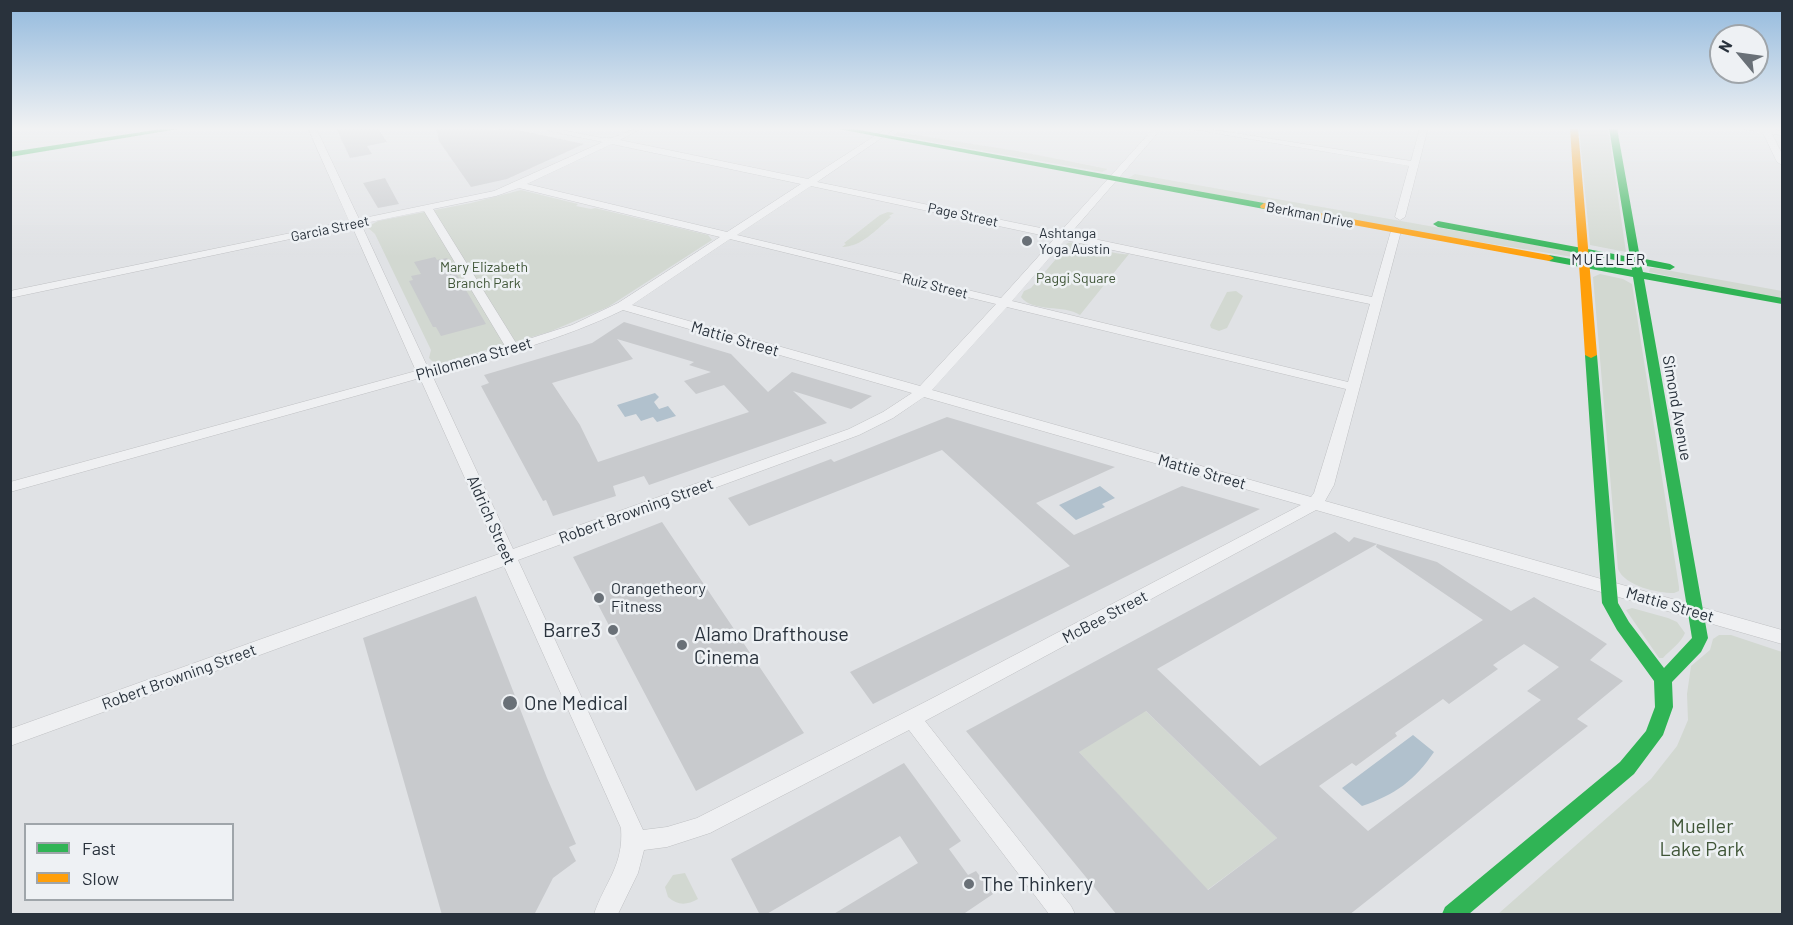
<!DOCTYPE html>
<style>
body{margin:0}
#map{position:relative;width:1793px;height:925px;overflow:hidden;background:#e0e2e5;font-family:Barlow,sans-serif}
canvas{display:block}
.frame{position:absolute;inset:0;border:12px solid #29323c;pointer-events:none}
.legend{position:absolute;left:24px;top:823px;width:210px;height:78px;box-sizing:border-box;background:#eef1f4;border:2px solid #9fa5aa;margin:0;padding:8px 10px;list-style:none;font-size:18px;color:#29323c}
.legend li{display:flex;align-items:center;gap:12px;height:30px}
.legend b{width:30px;border:2px solid #9fa5aa}
.north{position:absolute;left:1709px;top:24px;width:60px;height:60px;box-sizing:border-box;background:#eef1f4;border:2px solid #9fa5aa;border-radius:50%;rotate:299deg;font-size:16px;font-weight:700;line-height:24px;text-align:center;color:#29323c}
.north::after{content:'';display:block;margin:auto;width:21px;height:27px;background:#697077;clip-path:polygon(50% 0,100% 100%,50% 72%,0 100%)}
</style>
<div id="map">
<canvas width="1793" height="925"></canvas>
<div class="frame"></div>
<ul class="legend">
<li><b style="height:8px;background:#30b455"></b>Fast</li>
<li><b style="height:8px;background:#ff9f0a"></b>Slow</li>
</ul>
<div class="north">N</div>
</div>
<script>
const c = document.querySelector('canvas').getContext('2d');
c.lineJoin = 'round';
function fillPath(path, color) {
  c.fillStyle = color;
  c.fill(path, 'evenodd');
}
function stroke(path, color, width, dash) {
  c.strokeStyle = color;
  c.lineWidth = width;
  c.lineCap = dash ? 'butt' : 'round';
  c.setLineDash(dash || []);
  c.stroke(path);
}
function drawText(font, color, halo, rows, align = 'center') {
  c.font = font + ' Barlow,sans-serif';
  c.lineWidth = 5;
  c.setLineDash([]);
  c.textBaseline = 'middle';
  c.strokeStyle = halo;
  c.fillStyle = color;
  for (const [text, x, y, turn = 0] of rows) {
    c.save();
    c.translate(x, y);
    c.rotate((+turn || 0) * Math.PI / 180);
    c.textAlign = isNaN(turn) ? turn : align;
    if (halo) c.strokeText(text, 0, 0);
    c.fillText(text, 0, 0);
    c.restore();
  }
}
const green = new Path2D(`
 M1579 128H1608L1626 252 1590 245Z
 M898 132 1017 151 1108 169 1102 172 893 135Z
 M1135 174 1565 250 1573 253V257L1411 231 1128 178Z
 M521 190 578 204 576 206 591 209 595 208 708 235 712 240 608 307 549 332 441 363 432 361 429 358 431 350 375 234 367 227 378 221 471 203Z
 M888 212 894 213 889 216 891 217C876 230 861 247 842 247L846 244 844 243 880 215Z
 M1068 243C1089 240 1107 256 1129 254L1080 315C1064 304 1033 313 1021 297L1024 291 1031 288 1062 252 1063 246Z
 M1655 268 1782 291V299L1649 272 1650 268Z
 M1600 274 1623 279 1632 284 1679 587V591L1674 593C1657 593 1625 586 1618 569L1593 277Z
 M1236 291 1243 296 1227 328 1219 331 1211 328 1210 325 1227 292Z
 M1632 608 1668 618 1677 622 1685 633C1681 643 1670 650 1663 658H1659L1626 610Z
 M1719 635H1731L1782 652V914H1498L1651 779 1677 746 1688 720 1687 694 1691 666 1710 650 1713 639Z
 M1122 688 1277 838 1179 911 1194 876 1079 752Z
 M685 873 698 899C687 905 678 906 668 897L665 887 673 875Z`);
const water = new Path2D(`
 M655 393 659 397 654 402 659 409 668 406 676 416 657 422 653 417 641 421 636 414 625 417 617 405Z
 M1100 486 1115 498 1102 504 1105 507 1076 520 1059 505Z
 M1413 735 1434 752C1415 780 1395 795 1362 806L1342 788Z`);
const building = new Path2D(`
 M336 128H378L387 142 367 146 372 154 350 158Z
 M436 128H483L493 130 509 128 584 144 507 179 471 187 439 141Z
 M385 178 399 204 378 208 363 183Z
 M435 257 437 260 447 258 486 324 441 336 436 327H433L409 281 413 280 411 276 421 274 414 262Z
 M624 322 731 354 768 392 792 372 872 396 851 409 793 391 827 423 649 485 644 476 613 486 616 496 553 516 546 500 543 501 481 386 489 383 484 375 592 343ZM617 339 694 362 689 365 711 372 684 381 696 394 724 385 749 412 598 462 580 425 552 383 633 359Z
 M947 417 1115 467 1036 503 1074 535 1182 486 1260 509 873 704 850 672 1070 566 942 450 749 526 728 498 831 459 834 462Z
 M662 522 804 733 696 791 573 557Z
 M1335 532 1349 542 1354 537 1437 562 1511 611 1534 597 1607 644 1590 660 1623 681 1577 719 1588 726 1349 915H1117L966 731ZM1377 544 1376 547 1483 620 1260 766 1157 669ZM1524 644 1559 667 1527 691 1541 700 1368 831 1319 786 1352 763 1356 766 1397 736 1395 733 1443 699 1449 704 1498 669 1493 665ZM1146 711 1277 838 1208 890 1079 752Z
 M476 596 547 778 576 844 569 847 576 861 553 878 534 915H442L363 638Z
 M904 763 961 841 949 849 968 875 976 871 993 894 962 915H832L918 863 900 836 765 915H760L731 859Z`);
const street = new Path2D(`
 M308 128H316L359 219 494 191 603 142 549 131 545 128C562 128 601 140 611 138 623 135 630 128 643 128L620 140 808 179 887 128H896L817 182 1060 232 1154 128H1162L1070 234 1372 297 1391 231 1396 228 1401 231 1334 485 1325 501 1782 630V644L1316 510 925 721 1071 906 1075 914H1049L909 730 710 833 667 847 644 850 638 873 618 914H594C605 882 624 865 621 828L504 566 10 746V729L499 554 420 378 10 492V482L416 371 352 226 10 298V291L349 221ZM612 144 801 184 727 232 527 184ZM811 186 1055 238 1001 298 737 235ZM519 188 720 237 618 303 572 325 516 343 433 209 496 196ZM424 211 505 346 428 368 361 224ZM730 239 996 304 920 386 632 305ZM1065 240 1370 304 1348 382 1012 301ZM1007 307 1346 389 1314 493 1311 497 932 390ZM623 310 912 393 883 412 849 429 513 549 432 375C498 356 561 340 623 310ZM924 397 1301 505 927 701 697 818 667 827 643 830 518 560 859 435 893 418Z
 M1185 128H1203L1411 161 1420 128H1428L1405 217 1400 220 1395 217 1409 166Z
 M1738 128H1769L1782 131V135L1772 134 1782 154V165L1777 162 1763 133Z`);
const fast = new Path2D(`
 M168 128H184L10 157V152Z
 M833 128H848L1264 203 1268 206 1264 209Z
 M1609 128H1617L1640 258 1670 264 1675 267 1670 270 1641 265 1643 272 1782 298V304L1644 279 1708 638 1701 652 1672 682 1673 707 1663 735 1634 774 1469 914H1442L1445 907 1620 762 1646 731 1655 707 1654 681 1617 630 1602 603 1585 355 1587 353 1591 352 1597 355 1618 603 1629 622 1664 668 1692 638 1633 277 1549 261 1544 258 1549 255 1632 270 1631 263 1438 227 1433 224 1438 221 1630 257Z`);
const slow = new Path2D(`
 M1570 128H1578L1597 355 1591 358 1585 355Z
 M1264 203 1549 255 1554 258 1549 261 1261 208 1260 206Z`);
const markers = [
 [1027,241,6,"#697077"],
 [599,598,6,"#697077"],
 [613,630,6,"#697077"],
 [682,645,6,"#697077"],
 [510,703,8,"#697077"],
 [969,884,6,"#697077"]
];
const farStreetnames = [
 ["Page Street",963,215,12],
 ["Berkman Drive",1310,215,11],
 ["Garcia Street",330,229,-12],
 ["Ruiz Street",935,286,14]
];
const farPoinames = [
 ["Ashtanga",1039,233],
 ["Yoga Austin",1039,249]
];
const farParknames = [
 ["Mary Elizabeth",484,267],
 ["Branch Park",484,283],
 ["Paggi Square",1076,278]
];
const farNeighbourhoodnames = [
 ["MUELLER",1609,260]
];
const streetNames = [
 ["Mattie Street",735,339,16],
 ["Philomena Street",474,359,-16],
 ["Simond Avenue",1677,408,80],
 ["Mattie Street",1202,472,16],
 ["Robert Browning Street",636,511,-20],
 ["Aldrich Street",491,520,66],
 ["Mattie Street",1670,605,16],
 ["McBee Street",1105,617,-28],
 ["Robert Browning Street",179,677,-20]
];
const poiNames = [
 ["Orangetheory",611,589],
 ["Fitness",611,607]
];
const nearPoinames = [
 ["Barre3",601,630,"right"],
 ["Alamo Drafthouse",694,634],
 ["Cinema",694,657],
 ["One Medical",524,703],
 ["The Thinkery",981,884]
];
const nearParknames = [
 ["Mueller",1702,826],
 ["Lake Park",1702,849]
];
fillPath(green, '#d2d8d1');
fillPath(water, '#b1c1cd');
fillPath(building, '#c8cacd');
stroke(street, '#bfc0c3', 1);
fillPath(street, '#eff0f2');
fillPath(fast, '#30b455');
fillPath(slow, '#ff9f0a');
const sky = c.createLinearGradient(0, 0, 0, 257);
sky.addColorStop(0, '#92b9dd');
sky.addColorStop(0.5, '#f1f2f3');
sky.addColorStop(1, '#f1f2f300');
c.fillStyle = sky;
c.fillRect(0, 0, 1793, 257);
for (const [x, y, r, color] of markers) {
  const dot = new Path2D();
  dot.arc(x, y, r, 0, 2 * Math.PI);
  c.fillStyle = color;
  c.fill(dot);
  stroke(dot, '#eef1f4', 2);
}
drawText('14px', '#29323c', '#eef1f4', farStreetnames);
drawText('14px', '#29323c', '#eef1f4', farPoinames, 'left');
drawText('14px', '#405638', '#eef1f4', farParknames);
c.letterSpacing = '1.5px';
drawText('15px', '#1c232c', '#eef1f4', farNeighbourhoodnames);
c.letterSpacing = '0px';
drawText('16px', '#29323c', '#eef1f4', streetNames);
drawText('16px', '#29323c', '#eef1f4', poiNames, 'left');
drawText('20px', '#29323c', '#eef1f4', nearPoinames, 'left');
drawText('20px', '#405638', '#eef1f4', nearParknames);
</script>
